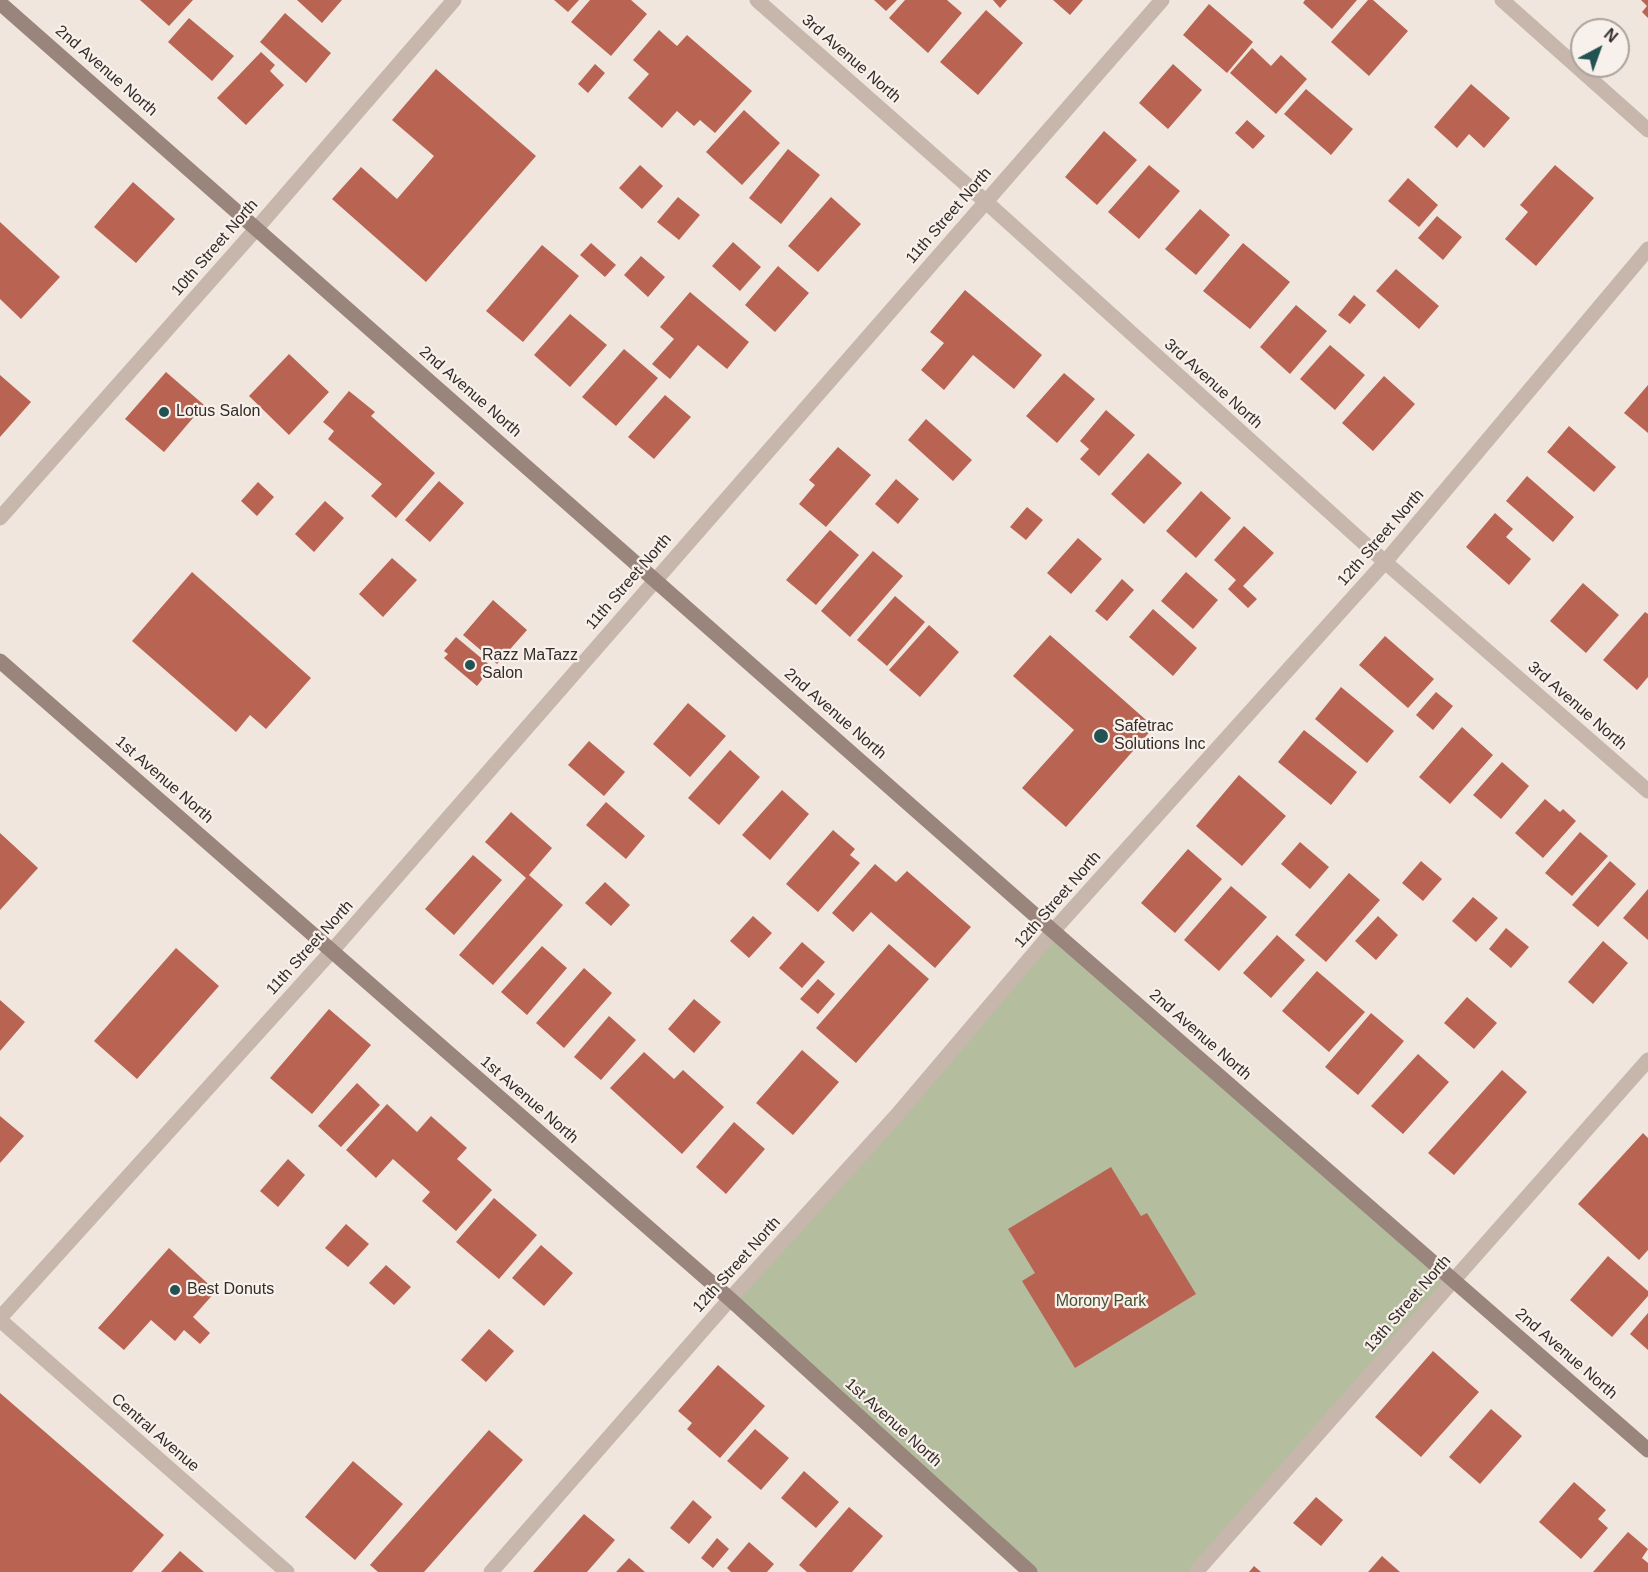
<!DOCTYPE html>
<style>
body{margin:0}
#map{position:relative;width:1648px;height:1572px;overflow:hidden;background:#f0e6de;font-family:Helvetica,sans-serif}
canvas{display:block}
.north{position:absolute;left:1570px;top:18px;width:60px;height:60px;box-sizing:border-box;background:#f8f0ea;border:2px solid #aaa29d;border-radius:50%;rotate:41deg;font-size:16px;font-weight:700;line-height:24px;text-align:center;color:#352c29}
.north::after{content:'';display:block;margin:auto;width:21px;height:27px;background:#235252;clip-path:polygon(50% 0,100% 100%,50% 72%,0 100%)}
</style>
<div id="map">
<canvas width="1648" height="1572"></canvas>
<div class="north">N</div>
</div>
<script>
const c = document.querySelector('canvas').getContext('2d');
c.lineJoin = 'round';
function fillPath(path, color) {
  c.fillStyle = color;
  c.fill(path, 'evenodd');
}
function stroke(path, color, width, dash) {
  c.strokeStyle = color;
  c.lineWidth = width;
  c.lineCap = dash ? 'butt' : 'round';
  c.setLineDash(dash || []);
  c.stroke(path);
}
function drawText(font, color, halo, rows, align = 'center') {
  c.font = font + ' Helvetica,sans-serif';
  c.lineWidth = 4.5;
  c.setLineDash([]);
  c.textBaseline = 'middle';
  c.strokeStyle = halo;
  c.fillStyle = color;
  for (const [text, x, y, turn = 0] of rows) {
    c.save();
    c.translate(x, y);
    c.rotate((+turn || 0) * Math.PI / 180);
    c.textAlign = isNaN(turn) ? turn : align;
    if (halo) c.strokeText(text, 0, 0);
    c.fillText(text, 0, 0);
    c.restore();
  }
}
const green = new Path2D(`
 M1053 931 1454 1280 1196 1572H1030L730 1299Z`);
const building = new Path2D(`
 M140 0H193L169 26Z
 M297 0H342L322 23Z
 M554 0H579L568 12Z
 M590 0H631L647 14 611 56 571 22Z
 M874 0H897L886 11Z
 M905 0H947L962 13 928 53 889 18Z
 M993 0H1007L1000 8Z
 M1053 0H1083L1070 15Z
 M1305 0H1357L1332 29 1303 3Z
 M1368 0H1373L1408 31 1369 76 1331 42Z
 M1641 0H1648V18L1642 12 1647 6Z
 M1209 4 1253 42 1227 73 1183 35Z
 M986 10 1023 43 978 95 940 62Z
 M285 13 331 53 306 83 260 42Z
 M189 18 234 56 212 81 168 42Z
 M659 30 677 46 687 35 752 91 715 133 700 120 694 126 677 111 662 128 628 98 649 74 633 60Z
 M1252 48 1271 66 1281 55 1307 79 1276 114 1230 73Z
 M261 52 275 65 270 71 284 85 246 125 217 98Z
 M595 64 605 73 588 93 578 84Z
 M1173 64 1202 90 1168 129 1139 103Z
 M436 69 536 156 426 282 332 199 361 167 397 199 434 156 392 120Z
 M1471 84 1510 118 1484 148 1469 134 1457 148 1434 127Z
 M1306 89 1353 129 1331 155 1284 114Z
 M744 110 780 143 742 185 706 152Z
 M1247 120 1265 136 1253 149 1235 133Z
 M1104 131 1137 160 1097 205 1065 177Z
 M788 149 820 175 781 224 749 198Z
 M640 165 663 186 642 209 619 188Z
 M1149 165 1180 191 1139 239 1108 212Z
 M1555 165 1594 198 1536 266 1505 239 1528 212 1520 205Z
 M1408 178 1438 205 1419 227 1388 201Z
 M133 182 175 219 136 263 94 227Z
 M678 197 700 215 679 240 657 222Z
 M831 197 861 224 818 272 788 246Z
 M1200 209 1230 235 1196 275 1165 249Z
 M1437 216 1462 237 1443 260 1418 238Z
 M0 222 60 277 21 319 0 299Z
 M733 242 761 267 740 291 712 266Z
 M591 243 616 265 605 277 580 255Z
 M1243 243 1290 282 1250 329 1203 291Z
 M542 245 579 276 523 342 486 311Z
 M641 256 665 277 648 297 624 275Z
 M778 266 809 293 775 332 745 305Z
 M1396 269 1439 306 1419 329 1376 291Z
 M965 290 1042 355 1014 389 973 355 944 390 921 370 944 343 930 332Z
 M690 292 749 342 727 369 698 345 670 379 652 364 674 339 660 327Z
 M1354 295 1366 305 1350 324 1338 315Z
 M1296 305 1327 331 1290 374 1260 347Z
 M570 314 607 345 570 387 534 355Z
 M1330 345 1365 375 1335 410 1300 379Z
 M624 349 658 378 616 426 582 397Z
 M289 354 329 392 289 435 249 396Z
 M166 372 204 405 164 452 125 419Z
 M1064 373 1095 399 1057 443 1026 416Z
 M0 375 31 402 0 437Z
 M1384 376 1415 404 1373 451 1342 423Z
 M1648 385V433L1624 413Z
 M349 391 375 412 371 416 435 473 396 518 371 496 382 484 328 439 334 431 323 422Z
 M665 395 691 417 654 459 628 437Z
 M1106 410 1135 435 1099 476 1080 459 1089 449 1080 441Z
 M926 419 972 460 953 481 908 440Z
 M1569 426 1616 467 1594 492 1547 452Z
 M838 447 871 475 826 527 799 504 815 485 809 480Z
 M1148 453 1182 483 1144 524 1111 494Z
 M1527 476 1574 517 1553 542 1506 501Z
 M896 479 919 499 898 524 875 504Z
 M439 481 464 503 430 542 405 520Z
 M258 482 274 497 257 516 241 501Z
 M1201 491 1231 518 1196 558 1166 531Z
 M325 501 344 518 314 552 295 534Z
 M1027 507 1043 520 1026 540 1010 527Z
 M1495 513 1513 529 1506 537 1531 559 1509 585 1466 547Z
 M1244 526 1274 553 1243 586 1257 599 1248 608 1228 589 1236 580 1214 560Z
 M830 530 859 555 816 605 786 580Z
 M1078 538 1102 559 1071 594 1047 573Z
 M873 551 903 576 850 637 821 611Z
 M392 558 417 580 383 617 359 594Z
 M192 572 311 678 266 729 250 715 236 732 132 641Z
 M1186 572 1218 600 1193 629 1161 601Z
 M1122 579 1134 590 1107 621 1095 611Z
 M1583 583 1619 615 1586 653 1550 621Z
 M895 596 925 622 887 666 857 640Z
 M493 600 527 630 497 664 463 635Z
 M1153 609 1197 648 1173 676 1129 637Z
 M1645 612 1648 614V677L1637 690 1603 660Z
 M929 625 959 652 920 697 889 670Z
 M1050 635 1154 727 1066 827 1022 788 1074 730 1013 676Z
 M1385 636 1434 679 1408 708 1359 665Z
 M456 637 492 667 477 686 444 658 448 654 444 651Z
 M1341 687 1394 731 1367 763 1315 719Z
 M1436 692 1453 706 1433 730 1416 715Z
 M688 703 726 736 690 777 653 744Z
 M1462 727 1493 755 1450 804 1419 777Z
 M1304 730 1357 772 1331 805 1278 762Z
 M589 741 625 772 604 796 568 765Z
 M730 750 760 777 719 825 688 798Z
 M1502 762 1529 786 1501 819 1473 795Z
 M1239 775 1286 816 1242 866 1196 826Z
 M782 790 809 814 770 860 742 835Z
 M1545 799 1560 812 1563 809 1576 821 1543 858 1515 833Z
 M606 802 645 836 626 859 586 825Z
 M511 812 552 848 529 875 563 905 493 985 459 955 526 878 485 842Z
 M833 830 855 849 850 855 860 863 818 912 786 884Z
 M1580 832 1608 856 1572 896 1545 873Z
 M0 833 38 868 0 910Z
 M1300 842 1329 867 1310 889 1281 864Z
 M1188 849 1222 879 1175 933 1141 903Z
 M473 855 502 880 454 935 425 909Z
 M1421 861 1442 879 1423 901 1402 883Z
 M1610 861 1636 884 1598 927 1572 905Z
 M875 864 896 882 907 871 971 927 935 968 871 912 853 932 832 913Z
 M1349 873 1380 900 1326 962 1295 935Z
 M605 882 630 905 611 926 585 903Z
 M1231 886 1267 917 1219 971 1184 940Z
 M1648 889V940L1623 918Z
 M1473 897 1498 918 1476 942 1452 921Z
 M753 916 772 933 749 958 730 941Z
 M1378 916 1398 935 1376 960 1355 941Z
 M1506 928 1529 947 1511 968 1489 949Z
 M1277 935 1305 960 1271 998 1243 973Z
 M1603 941 1628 963 1593 1004 1568 982Z
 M802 942 825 962 802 988 779 968Z
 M889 944 929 979 856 1063 816 1028Z
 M542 946 567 968 527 1015 501 992Z
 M176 948 219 986 137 1079 94 1041Z
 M584 968 612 993 564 1048 536 1023Z
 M1317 971 1365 1012 1329 1052 1282 1011Z
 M818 979 835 994 818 1014 800 999Z
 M1467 997 1497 1023 1474 1049 1444 1023Z
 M694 999 721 1022 694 1053 668 1029Z
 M0 1000 25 1022 0 1051Z
 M329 1009 371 1045 312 1114 270 1078Z
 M1371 1013 1404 1041 1358 1095 1325 1067Z
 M609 1016 636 1040 601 1080 574 1057Z
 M802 1050 839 1082 793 1135 756 1103Z
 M644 1052 674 1079 683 1070 724 1107 682 1154 610 1088Z
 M1418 1054 1449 1082 1403 1134 1371 1106Z
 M1502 1070 1527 1092 1454 1175 1428 1153Z
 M357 1083 380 1105 341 1147 318 1126Z
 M387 1104 417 1132 431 1116 467 1148 457 1159 492 1190 456 1231 422 1201 430 1192 393 1159 376 1178 346 1150Z
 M0 1116 24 1136 0 1163Z
 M734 1122 765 1149 726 1194 696 1167Z
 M1643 1133 1648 1138V1250L1639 1260 1578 1204Z
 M288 1159 305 1175 278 1207 260 1191Z
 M1111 1167 1141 1216 1147 1213 1196 1294 1075 1368 1022 1281 1035 1273 1008 1229Z
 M494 1198 537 1235 499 1279 456 1242Z
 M346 1224 369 1244 348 1267 325 1248Z
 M541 1245 573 1273 544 1306 512 1278Z
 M169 1248 216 1291 193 1317 210 1333 200 1344 184 1330 175 1341 151 1320 124 1350 98 1328Z
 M1608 1256 1648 1291V1296L1612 1337 1570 1300Z
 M386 1265 411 1287 394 1305 369 1283Z
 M1648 1313V1350L1630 1334Z
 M489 1329 514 1351 486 1382 461 1360Z
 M1433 1351 1479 1392 1421 1457 1375 1417Z
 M718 1365 765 1406 720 1458 687 1429 692 1423 678 1411Z
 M0 1393 164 1535 132 1572H0Z
 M1491 1409 1522 1436 1480 1484 1449 1457Z
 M755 1429 789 1458 761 1490 727 1461Z
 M489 1430 523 1460 424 1572H378L370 1565Z
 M353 1461 403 1504 355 1560 305 1517Z
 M804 1471 839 1502 816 1528 781 1498Z
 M1574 1482 1606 1510 1598 1519 1608 1528 1581 1559 1539 1522Z
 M1316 1497 1343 1520 1321 1546 1293 1523Z
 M693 1500 712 1517 689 1544 670 1528Z
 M849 1507 883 1536 852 1572H807L799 1565Z
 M584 1514 615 1540 587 1572H533Z
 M1628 1532 1648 1549 1642 1558 1648 1563V1572H1593Z
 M717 1538 729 1549 713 1568 701 1558Z
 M749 1542 774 1564 767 1572H731L727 1568Z
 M180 1551 204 1572H161Z
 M1382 1556 1400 1572H1368Z
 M629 1558 645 1572H616Z
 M1254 1566 1261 1572H1249Z`);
const minor = new Path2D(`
 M757 0 985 201 1385 562 1648 791
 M1502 0 1648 130
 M0 518 257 228 454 0
 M0 1318 331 952 1162 0
 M491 1572 730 1299 896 1116 1053 931 1385 562 1648 249
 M1196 1572 1648 1060`);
const tertiary = new Path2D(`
 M0 1320 287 1572`);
const secondary = new Path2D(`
 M0 3 1053 931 1648 1450
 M0 661 730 1299 1030 1572`);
const markers = [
 [164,412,6,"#235252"],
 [470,665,6,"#235252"],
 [1101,736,8,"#235252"],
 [175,1290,6,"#235252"]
];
const streetNames = [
 ["3rd Avenue North",851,59,41],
 ["2nd Avenue North",106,71,41],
 ["11th Street North",949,216,-49],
 ["10th Street North",215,248,-49],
 ["3rd Avenue North",1213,384,42],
 ["2nd Avenue North",470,392,41],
 ["12th Street North",1381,538,-49],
 ["11th Street North",629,582,-49],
 ["3rd Avenue North",1577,706,41],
 ["2nd Avenue North",835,714,41],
 ["1st Avenue North",164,780,41],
 ["12th Street North",1058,900,-49],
 ["11th Street North",310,948,-48],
 ["2nd Avenue North",1200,1035,41],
 ["1st Avenue North",529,1100,41],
 ["12th Street North",737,1265,-48],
 ["13th Street North",1408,1304,-49],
 ["2nd Avenue North",1566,1354,41],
 ["1st Avenue North",893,1423,42],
 ["Central Avenue",155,1433,41]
];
const poiNames = [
 ["Lotus Salon",176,412],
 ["Razz MaTazz",482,656],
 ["Salon",482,674],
 ["Safetrac",1114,727],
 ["Solutions Inc",1114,745],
 ["Best Donuts",187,1290]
];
const parkNames = [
 ["Morony Park",1101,1302]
];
fillPath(green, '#b5bd9f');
fillPath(building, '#b96453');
stroke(minor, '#c7b6ab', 15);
stroke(tertiary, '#c7b6ab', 15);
stroke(secondary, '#9a857c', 15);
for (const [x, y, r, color] of markers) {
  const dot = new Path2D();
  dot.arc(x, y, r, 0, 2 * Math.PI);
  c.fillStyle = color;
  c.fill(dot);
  stroke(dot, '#f8f0ea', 2);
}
drawText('16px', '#352c29', '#f8f0ea', streetNames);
drawText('16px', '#352c29', '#f8f0ea', poiNames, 'left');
drawText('16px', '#475130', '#f8f0ea', parkNames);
</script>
